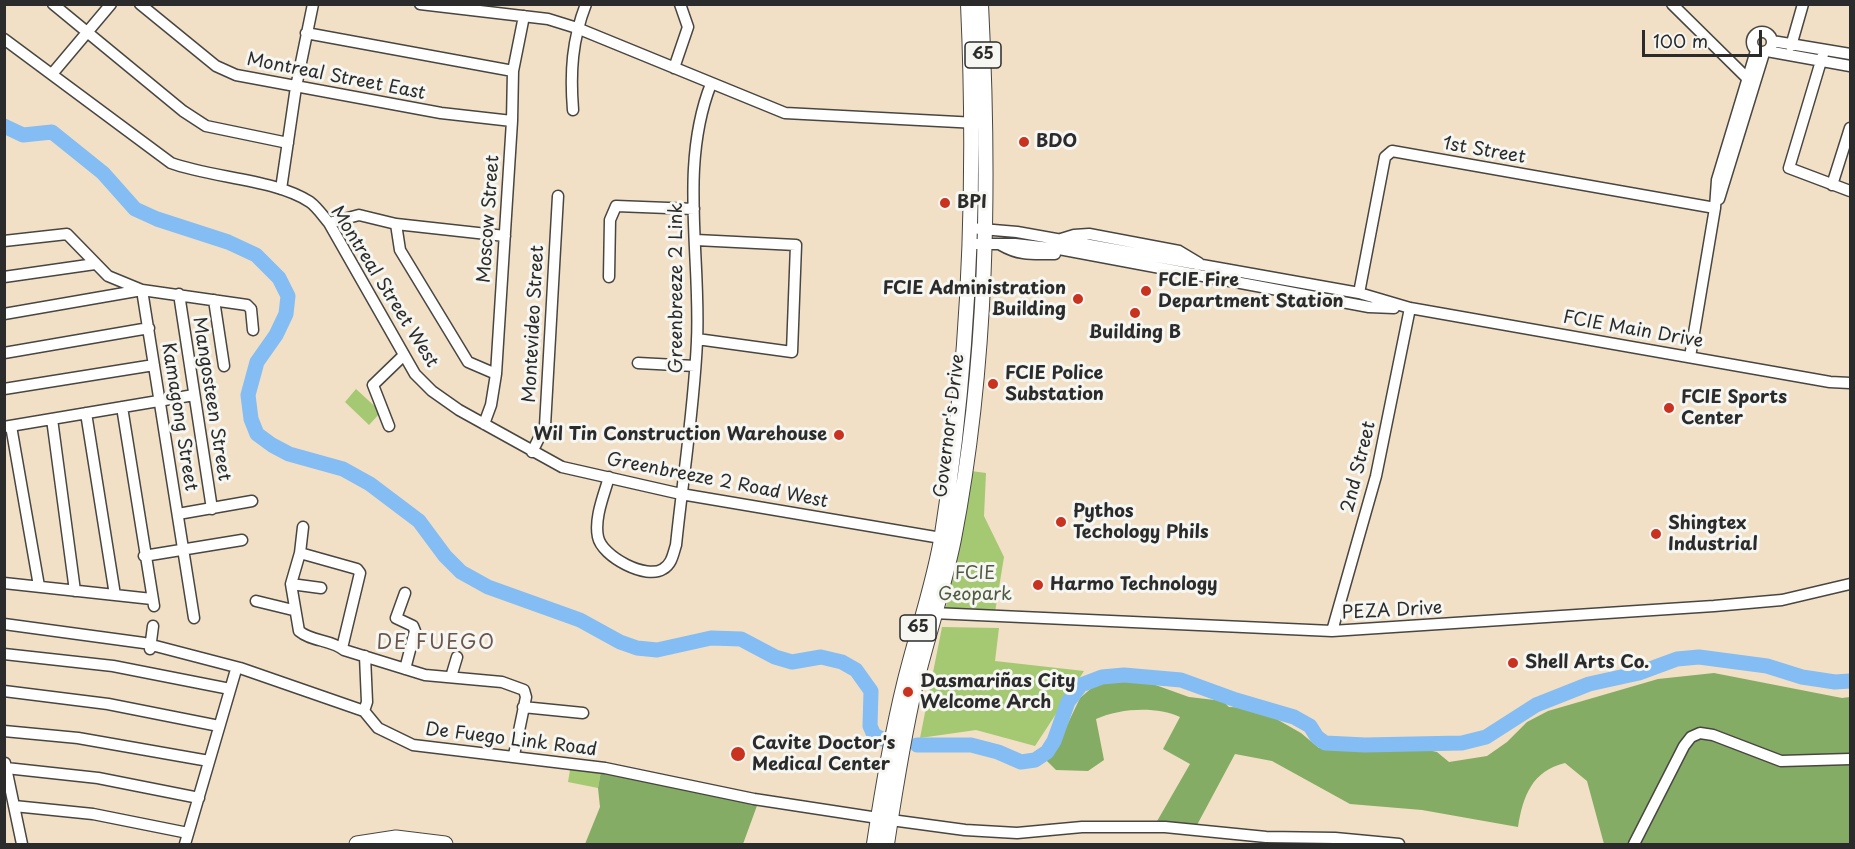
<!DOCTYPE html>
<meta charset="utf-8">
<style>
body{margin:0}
#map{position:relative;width:1855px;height:849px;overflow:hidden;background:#f1e0c5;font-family:"Playpen Sans",sans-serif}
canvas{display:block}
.frame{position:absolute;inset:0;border:6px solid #2b2b2b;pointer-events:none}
.scale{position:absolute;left:1642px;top:30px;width:120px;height:27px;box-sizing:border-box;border:3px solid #2b2b2b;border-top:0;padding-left:8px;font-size:18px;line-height:21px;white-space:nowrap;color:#2b2b2b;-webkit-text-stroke:4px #f6f6f2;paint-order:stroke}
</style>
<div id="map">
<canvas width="1855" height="849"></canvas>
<div class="frame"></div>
<div class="scale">100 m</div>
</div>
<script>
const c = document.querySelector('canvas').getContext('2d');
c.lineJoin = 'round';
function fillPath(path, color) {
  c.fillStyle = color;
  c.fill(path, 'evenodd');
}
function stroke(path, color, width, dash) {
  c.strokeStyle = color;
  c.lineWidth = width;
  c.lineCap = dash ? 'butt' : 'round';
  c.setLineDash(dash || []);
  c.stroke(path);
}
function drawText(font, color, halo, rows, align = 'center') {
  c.font = font + ' "Playpen Sans",sans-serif';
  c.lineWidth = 6;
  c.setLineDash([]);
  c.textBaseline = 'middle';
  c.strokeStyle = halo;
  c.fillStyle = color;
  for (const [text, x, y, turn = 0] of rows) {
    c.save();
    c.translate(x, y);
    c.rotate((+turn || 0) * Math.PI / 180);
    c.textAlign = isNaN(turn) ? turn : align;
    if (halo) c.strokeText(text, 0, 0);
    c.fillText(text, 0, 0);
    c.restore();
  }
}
const green = new Path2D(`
 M356 389 381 412 369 425 345 402Z
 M971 471 986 473 984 516 1004 557 995 612 945 611 961 541Z
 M942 627 999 628 995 661 1084 671 1035 746 976 730 920 738Z
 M571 764 601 771 598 788 568 782Z`);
const forest = new Path2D(`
 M1714 673 1842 698 1850 697V844H1604L1587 781 1565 763C1532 771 1523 796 1518 827L1422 810 1350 804 1272 761 1235 754 1197 825 1156 823 1190 764 1163 749 1180 717C1157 706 1120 708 1096 719L1104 760 1088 771 1056 770 1046 760 1059 742 1080 698 1095 685 1125 677 1136 678 1189 697 1223 701 1229 707 1257 708 1301 733 1319 748 1423 749 1437 752 1449 762 1487 756 1507 742 1527 722 1548 711 1658 679Z
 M601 771 758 803 743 844H585L600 807 598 788Z`);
const river = new Path2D(`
 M4 126 23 135 52 132 103 173 135 209 157 219 228 242 256 255 279 278 288 296 286 314 276 335 257 362 248 395 251 419 257 434 272 445 289 454 343 469 370 484 419 521 445 556 461 572 488 587 580 620 620 642 637 648 657 650 711 638 741 639 775 657 792 662 821 657 842 662 856 670 871 691 870 726 874 735 882 739
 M917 745H971L998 752 1021 762 1035 760 1047 752 1054 741 1068 702 1081 685 1102 677 1124 675 1181 680 1236 700 1294 717 1310 726 1317 737 1325 743 1365 745 1462 743 1486 737 1536 705 1589 684 1639 673 1677 659 1699 657 1767 666 1802 677 1835 682 1850 681`);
const minor = new Path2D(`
 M53 4 183 111 206 126 288 143
 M140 4 216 66 236 75 441 113 512 121
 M420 4 548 19 577 28 785 113 977 123
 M1672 4 1751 82
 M1752 42a10 10 0 1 1 20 0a10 10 0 1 1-20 0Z
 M306 33 513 71
 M4 39 171 163C212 178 275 179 310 202 317 207 323 216 329 223L415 374 432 391 459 410 562 467 681 494 947 539
 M1772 41 1850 54
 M1791 46 1803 4
 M1767 51 1850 66
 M1824 51 1789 168 1850 191
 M674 68 688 27 680 4
 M52 74 111 4
 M573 110C570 72 572 40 586 4
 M1832 185 1850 128
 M281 189 296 87 313 4
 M1719 199 1764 53
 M329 223 359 215 396 224 505 236
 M396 224 400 250 468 362 496 374
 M970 228 1017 232 1359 293 1410 308 1830 382 1850 383
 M1061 239 1074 235 1089 234 1179 251 1199 263
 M696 240 796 245 792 352 697 339
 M4 241 67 234 108 276 142 290 247 305 251 309 253 330
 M970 244H1015L1059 249 1369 307 1394 308
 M1001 245C1020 256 1033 254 1055 254
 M4 277 95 264
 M609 277 610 220 616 206 694 209
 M1359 293 1385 157 1392 151 1715 208
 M179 294 212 509
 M214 300 224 366
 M4 314 142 290 194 618
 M4 353 149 328
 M1690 357 1715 208 1717 180 1756 51
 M638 363 695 366
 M4 389 154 365
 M122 407 154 606
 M86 413 115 595
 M52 419 75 591
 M484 424 491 405 496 374 512 121 513 71 524 16
 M11 426 39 586
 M389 426 373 385 404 355
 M4 427 194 395
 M532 452 545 426 558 196
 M609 477C604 495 594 518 598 537 602 557 647 580 663 569 672 564 673 554 676 545 683 477 694 409 697 341 701 256 679 165 711 84
 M178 514 252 501
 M300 553 303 527
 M144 556 242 540
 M4 583 152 599
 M291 584 321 588
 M405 593 396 618 413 626 415 631 405 669
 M256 601 293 610
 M933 613 1332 631 1714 606 1782 600 1850 584
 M4 624 144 643 240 668 364 711 378 728 413 745 605 768 754 799 878 818
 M1332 631 1376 476 1410 308
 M342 648 360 573 357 569 300 553 291 584 299 631C312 642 330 639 344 650L425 675 502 682 524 690 526 697 514 755
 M150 649 153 626
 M4 654 113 666 230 689
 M451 677 457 657
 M4 691 108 704 219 726
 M523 707 583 713
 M364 711 367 702 365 656
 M4 731 78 738 209 761
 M5 763 22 844
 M6 768 98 778 199 798
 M14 806 93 814 188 833
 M891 820 965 830 1017 833 1082 827H1165L1266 837 1335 838 1399 844
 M185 844 235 673
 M1634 844 1684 746 1691 737 1700 733 1713 735 1781 761 1850 759`);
const major = new Path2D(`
 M874 844C882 791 891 737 904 684 916 634 934 584 942 534 970 359 976 181 968 4
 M887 844C895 792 903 739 915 688 927 638 944 589 954 539 988 363 990 182 981 4`);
const highway = new Path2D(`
 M357 844 396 838 445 844`);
const markers = [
 [1024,142,6,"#c8321e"],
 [945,203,6,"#c8321e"],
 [1146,291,6,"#c8321e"],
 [1078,299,6,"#c8321e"],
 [1135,313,6,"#c8321e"],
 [993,384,6,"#c8321e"],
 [1669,408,6,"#c8321e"],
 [839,435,6,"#c8321e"],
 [1061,522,6,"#c8321e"],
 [1656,534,6,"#c8321e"],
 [1038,585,6,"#c8321e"],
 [1513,663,6,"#c8321e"],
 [908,692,6,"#c8321e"],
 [738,754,8,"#c8321e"]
];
const shields = [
 [983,55,36],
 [918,628,36]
];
const shieldNames = [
 ["65",983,55],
 ["65",918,628]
];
const streetNames = [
 ["Montreal Street East",336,77,11],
 ["1st Street",1484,151,10],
 ["Moscow Street",489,219,-86],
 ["Montreal Street West",384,287,58],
 ["Greenbreeze 2 Link",677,288,-90],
 ["Montevideo Street",534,324,-87],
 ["FCIE Main Drive",1633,330,10],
 ["Mangosteen Street",211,399,81],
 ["Kamagong Street",179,417,81],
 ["Governor's Drive",950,426,-83],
 ["2nd Street",1359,467,-76],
 ["Greenbreeze 2 Road West",717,481,11],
 ["PEZA Drive",1392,611,-3],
 ["De Fuego Link Road",511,740,7]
];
const poiNames = [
 ["BDO",1036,142],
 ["BPI",957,203],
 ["FCIE Fire",1158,281],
 ["Department Station",1158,302],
 ["FCIE Administration",1066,289,"right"],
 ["Building",1066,310,"right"],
 ["Building B",1135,333,"center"],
 ["FCIE Police",1005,374],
 ["Substation",1005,395],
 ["FCIE Sports",1681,398],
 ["Center",1681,419],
 ["Wil Tin Construction Warehouse",827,435,"right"],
 ["Pythos",1073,512],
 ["Techology Phils",1073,533],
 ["Shingtex",1668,524],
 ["Industrial",1668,545],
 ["Harmo Technology",1050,585],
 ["Shell Arts Co.",1525,663],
 ["Dasmariñas City",920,682],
 ["Welcome Arch",920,703],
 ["Cavite Doctor's",752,744],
 ["Medical Center",752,765]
];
const parkNames = [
 ["FCIE",975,574],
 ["Geopark",975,595]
];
const neighbourhoodNames = [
 ["DE FUEGO",436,643]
];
fillPath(green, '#a5c872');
fillPath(forest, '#84ac64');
stroke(river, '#84bcf4', 15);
stroke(minor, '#494642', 13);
stroke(major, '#494642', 16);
stroke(highway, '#494642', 17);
stroke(minor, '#fff', 10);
stroke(major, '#fff', 14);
stroke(highway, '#fff', 15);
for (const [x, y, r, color] of markers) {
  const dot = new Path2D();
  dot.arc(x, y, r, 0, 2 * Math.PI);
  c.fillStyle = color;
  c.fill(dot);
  stroke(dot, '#f6f6f2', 2);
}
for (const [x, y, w] of shields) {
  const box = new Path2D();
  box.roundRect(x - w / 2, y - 13, w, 26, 4.5);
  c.fillStyle = '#f6f6f2';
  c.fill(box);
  stroke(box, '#2b2b2b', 1.5);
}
drawText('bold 16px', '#2b2b2b', null, shieldNames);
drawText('18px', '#2b2b2b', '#f6f6f2', streetNames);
drawText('bold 18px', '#2b2b2b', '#f6f6f2', poiNames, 'left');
drawText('18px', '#505a40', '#f6f6f2', parkNames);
c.letterSpacing = '1.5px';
drawText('20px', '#6c564b', '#f6f6f2', neighbourhoodNames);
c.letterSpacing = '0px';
</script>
